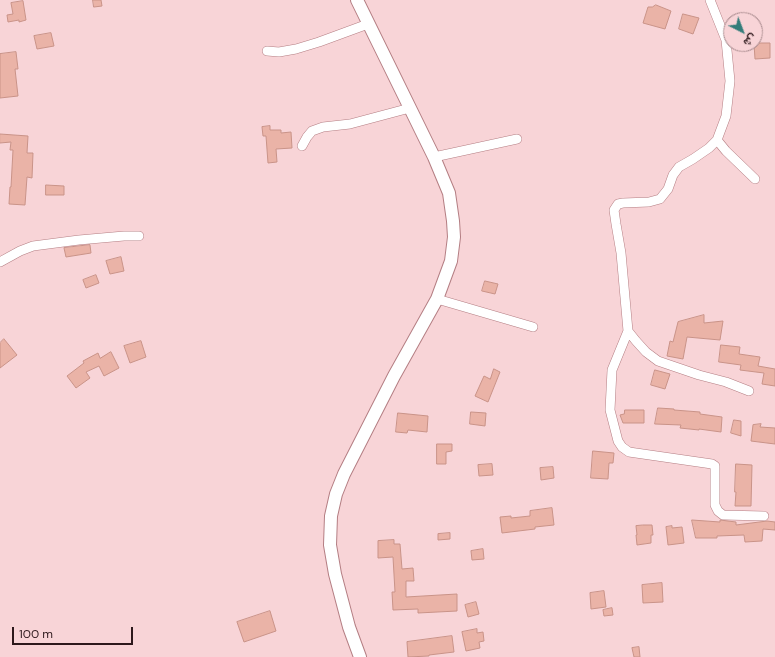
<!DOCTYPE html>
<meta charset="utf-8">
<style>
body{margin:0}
#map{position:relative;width:775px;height:657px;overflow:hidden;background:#f8d4d7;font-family:"DM Sans",Vazirmatn,sans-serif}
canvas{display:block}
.north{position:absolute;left:723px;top:12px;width:40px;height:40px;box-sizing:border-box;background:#f8d4d7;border:1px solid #a7898c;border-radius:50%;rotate:138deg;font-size:11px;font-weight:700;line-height:16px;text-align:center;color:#2d181b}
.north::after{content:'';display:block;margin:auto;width:14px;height:18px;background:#347d7a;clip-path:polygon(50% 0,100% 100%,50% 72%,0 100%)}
.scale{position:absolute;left:12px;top:627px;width:121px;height:18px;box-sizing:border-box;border:2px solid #2d181b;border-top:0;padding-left:5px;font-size:12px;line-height:14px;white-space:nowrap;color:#2d181b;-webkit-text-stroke:3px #f8d4d7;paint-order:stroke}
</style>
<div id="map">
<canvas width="775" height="657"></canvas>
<div class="north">ش</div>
<div class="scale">100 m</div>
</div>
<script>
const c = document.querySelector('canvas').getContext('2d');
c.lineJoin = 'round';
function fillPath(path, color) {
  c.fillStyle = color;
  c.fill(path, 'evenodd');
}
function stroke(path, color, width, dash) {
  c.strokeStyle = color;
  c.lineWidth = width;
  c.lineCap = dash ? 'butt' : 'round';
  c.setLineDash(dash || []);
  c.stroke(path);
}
const building = new Path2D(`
 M93 0H101L102 6 94 7Z
 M23 1 26 20 19 22V20L8 22 7 15 13 14 11 3Z
 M656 5 671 11 665 29 643 23 648 7H652Z
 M683 14 699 18 693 34 679 29Z
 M51 33 54 46 37 49 34 36Z
 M755 43H770V58L755 59 754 44Z
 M16 52 18 69H15L18 96 0 98V54Z
 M270 126V130H281V133L291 132 292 148 276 149 277 162 268 163 266 136H263L262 127Z
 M0 134 28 136 27 153H33L32 178 27 177 25 205 9 204 10 187H11L13 150H10L11 142 0 143Z
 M46 185 64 186V195H46Z
 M90 245 91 253 66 257 64 248Z
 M121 257 124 271 110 274 106 261Z
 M96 275 99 283 86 288 83 280Z
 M485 281 498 284 495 294 482 291Z
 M704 315V323L723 321 720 340 687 337 683 359 667 356 670 341 673 342 678 322Z
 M4 339 17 355 0 368V343Z
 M141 341 146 357 130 363 124 346Z
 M721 345 740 347 739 354 760 357 758 366 775 369V386L762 384 764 373 740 370 741 365 719 362Z
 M111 352 119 368 104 376 99 366 86 372 90 378 76 388 67 376 84 363 83 361 98 353 100 358Z
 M494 369 500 372 488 402 475 396 484 376 490 379Z
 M655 370 670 374 665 389 651 385Z
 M658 408 674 409V410L700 412V414L722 417 721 432 699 429V430L680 428 681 425 655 424Z
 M625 410H644V423H623L620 415 624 414Z
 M471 412 486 413 485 426 470 424Z
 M398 413 428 416 427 432 408 430 407 433 396 432Z
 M734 420 741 421V436L731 433Z
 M761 424 760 427 775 428V444L751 441 753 425Z
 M437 444H452V451L446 452V464H437Z
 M593 451 614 453 613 463H609L608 479 591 478Z
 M492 464 493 475 479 476 478 465Z
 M736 464 752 465 751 506H735L736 492H735Z
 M553 467 554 478 541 480 540 468Z
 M552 508 554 525 535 527V529L502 533 500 517 511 516V518L530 516V511Z
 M692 520 720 522V520L736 522V525L767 521 775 522V530L763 529 762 541 745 542 744 535 717 536V538H696Z
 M643 525H652L653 535H651V543L637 545 636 535H637L636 526Z
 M672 526V528L682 527 684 543 668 545 666 527Z
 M450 533V539L438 540V534Z
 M394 540V544H400L402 569 413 568 414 581H406V597L457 594V611L418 613V609L393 610 392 592H395L393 557 378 558V541Z
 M483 549 484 559 472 560 471 551Z
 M662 583 663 602 643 603 642 585Z
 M604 591 606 607 591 609 590 593Z
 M476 602 479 614 468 617 465 605Z
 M612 608 613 615 604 616 603 610Z
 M270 611 276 631 244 642 237 622Z
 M477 629V633L483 632 484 641 479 642 480 648 466 651 462 632Z
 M452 636 454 652 429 655V656L408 657 407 642Z
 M639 647 640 657H634L632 648Z`);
const minor = new Path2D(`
 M710 0 726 40 730 81 726 116 717 140 709 148 693 159 679 167 673 175 668 189 660 199 649 202 623 203 618 204 614 210 616 224 621 253 628 331 612 370 610 410 618 441 622 447 629 452 712 464 715 466V505L718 511 723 515 764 516
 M267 51 279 52 296 49 319 42 368 24
 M717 140 726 151 755 179
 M302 146 307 137 312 131 323 127 350 124 410 108
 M434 157 517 139
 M0 262 20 251 33 246 79 240 124 236H139
 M437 299 533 327
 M628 331 636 341 646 352 658 361 699 375 726 382 749 391`);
const tertiary = new Path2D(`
 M357 0 434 157 449 193 453 221 454 237 451 261 437 299 394 376 344 474 336 494 331 516 330 545 335 574 349 627 360 657`);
fillPath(building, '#eab3a7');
stroke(building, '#c99388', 1);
stroke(minor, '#b47e83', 10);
stroke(tertiary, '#b47e83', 14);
stroke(minor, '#fff', 9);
stroke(tertiary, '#fff', 12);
</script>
